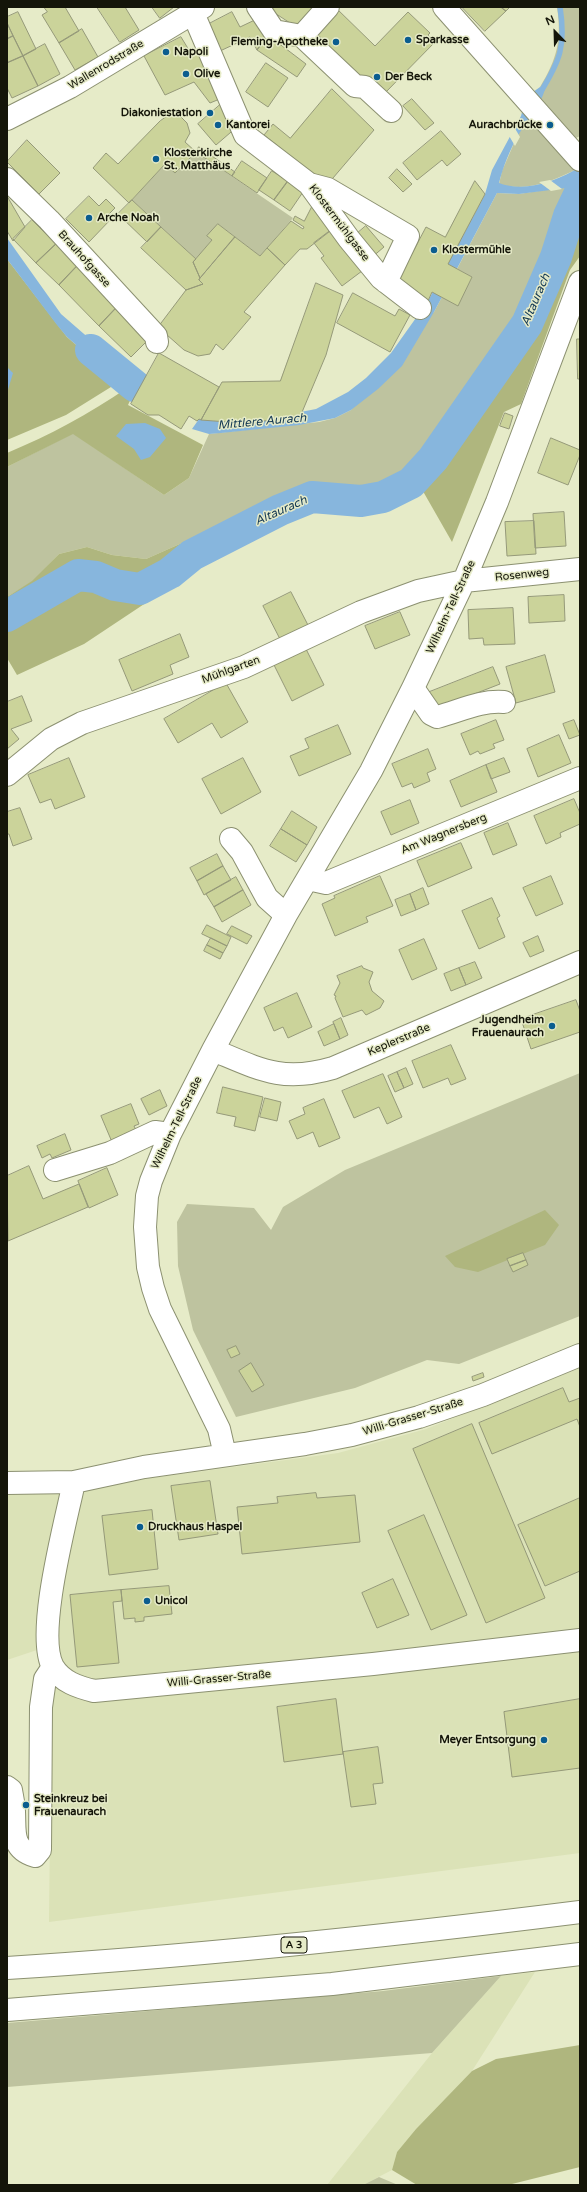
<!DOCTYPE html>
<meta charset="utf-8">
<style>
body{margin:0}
#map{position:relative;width:587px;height:2192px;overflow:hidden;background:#e6ebc8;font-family:"Varela Round",sans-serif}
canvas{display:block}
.frame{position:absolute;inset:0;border:8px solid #141509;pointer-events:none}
.north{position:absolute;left:535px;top:12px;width:40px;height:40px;-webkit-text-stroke:3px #e6ebc8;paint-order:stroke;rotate:337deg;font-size:11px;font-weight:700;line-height:16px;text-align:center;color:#141509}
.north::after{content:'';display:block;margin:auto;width:14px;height:18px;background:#141509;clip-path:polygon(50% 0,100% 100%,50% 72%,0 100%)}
</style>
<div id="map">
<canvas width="587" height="2192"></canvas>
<div class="frame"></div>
<div class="north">N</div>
</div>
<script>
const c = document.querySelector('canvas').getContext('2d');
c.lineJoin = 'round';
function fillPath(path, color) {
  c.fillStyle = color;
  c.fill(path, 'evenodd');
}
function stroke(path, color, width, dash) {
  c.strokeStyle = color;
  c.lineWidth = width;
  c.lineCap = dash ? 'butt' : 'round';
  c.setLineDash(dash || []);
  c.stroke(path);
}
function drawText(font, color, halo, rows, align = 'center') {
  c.font = font + ' "Varela Round",sans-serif';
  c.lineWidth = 3;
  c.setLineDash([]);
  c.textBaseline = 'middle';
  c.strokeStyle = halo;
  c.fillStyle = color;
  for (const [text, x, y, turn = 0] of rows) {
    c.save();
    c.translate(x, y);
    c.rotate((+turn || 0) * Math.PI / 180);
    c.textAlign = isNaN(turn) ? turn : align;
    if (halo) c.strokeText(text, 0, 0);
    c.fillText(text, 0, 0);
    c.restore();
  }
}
const built = new Path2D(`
 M580 1368V1853L49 1922 51 1744 37 1650 7 1660V1495L35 1491 90 1489 144 1479 338 1453 426 1429Z
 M535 1972 472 2071 416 2129 397 2152 392 2170 363 2185H327L432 2053 501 1976Z`);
const green = new Path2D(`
 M557 7H580V136L574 139 579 168C555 180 527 193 499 184L502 171 518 134 532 114 543 88 540 87C557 59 562 40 557 7Z
 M196 152 293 218 260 256 218 224 208 237 212 240 196 259 132 200 165 164 175 173Z
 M564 187 568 191 560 211 553 247 521 321 482 382 409 471 395 479 371 485 310 486 146 559 112 555 87 547 59 554 32 582 7 597V467L73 433 164 495 189 478 209 434 319 422 335 418 351 410 434 312 442 297 458 305 472 277 457 269 497 193 519 194Z
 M580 1073V1316L459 1364 427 1360 355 1388 236 1417 193 1330 178 1266 177 1222 187 1204 254 1208 271 1230 283 1207 345 1170Z
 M501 1976 432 2053 7 2087V2023L383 1991Z
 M379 2177 398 2185H363Z`);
const forest = new Path2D(`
 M580 213V256L570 270 521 404 504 412 452 542 420 486 384 507 369 511 311 507 221 553 84 644 17 675 7 658V597L32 581 59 554 87 547 112 555 146 559 310 486 371 485 395 479 409 471 482 382 521 321 553 247 565 253Z
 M7 259 67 337 119 382 66 415 7 440Z
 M127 388 134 392 128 405 203 445 189 478 164 495 73 434 7 467V453C50 435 89 414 127 388Z
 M545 1210 559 1225 545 1245 478 1272 455 1267 445 1256Z
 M580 2045V2167L508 2185H417L392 2170 397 2152 416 2129 472 2071 496 2059Z`);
const water = new Path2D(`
 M540 87 545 89C540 107 528 118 519 134 510 149 503 167 499 183 525 193 557 181 580 167V213L565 253 553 247 560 211 568 191 566 188 519 194 497 193 434 312 402 366 378 389 351 410 335 418 299 425 221 433 209 434 192 429 199 419 215 421 285 415 316 409 348 392 366 378 391 353 428 301 485 194 492 170 521 116 524 105 533 92Z
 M7 238 61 314 129 373 119 382 67 337 57 325 7 259Z
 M7 367 13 373 7 393Z
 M145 423 160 429 166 438 150 457 141 460 134 449 116 436 126 424Z`);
const pier = new Path2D(`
 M513 125 520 137 515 146 508 134Z
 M550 180 562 189 551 191 539 182Z
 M565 192 580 204V215L562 201Z`);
const stream = new Path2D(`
 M540 93C560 61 566 46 560 7`);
const river = new Path2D(`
 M91 350 135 386
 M7 616 78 575 96 577 115 585 140 589 170 573 192 555 280 510 312 497 361 501 383 497 411 483 433 459 527 324 556 257 569 216 580 193`);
const building = new Path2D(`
 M44 7H65L79 31 59 43 42 15 47 12Z
 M97 7H125L139 30 120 42Z
 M152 7H174L160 18Z
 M266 7H316L300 29Z
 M335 7 375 46 408 12 430 33 428 35 435 42 383 95 359 83 308 34Z
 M462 7H501L506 11 485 31Z
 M501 7H510L506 11Z
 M18 12 36 49 23 56 7 23V17Z
 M232 12 240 27 259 18 267 38 257 50 250 37 220 51 207 25Z
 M7 23 13 36 7 39Z
 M82 29 98 57 75 70 59 43Z
 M13 36 23 56 7 63V39Z
 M181 37 192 55 207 51 227 96 210 103 194 82 165 95 144 56Z
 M267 38 281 45 306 64 297 77 257 50Z
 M45 44 60 74 38 86 23 56Z
 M23 56 38 86 12 98 7 88V63Z
 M266 63 288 78 268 107 246 92Z
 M332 89 374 130 327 185 264 135 273 124 290 138Z
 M412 99 434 123 425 130 403 106Z
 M220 105 238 126 216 145 198 124Z
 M169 115H179L187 123 190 133 185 142 196 152 175 173 165 164 129 203 93 168 106 153 118 164 160 121Z
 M441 131 461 154 447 166 442 160 417 180 403 163Z
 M27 140 60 173 39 194 7 162Z
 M199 147 235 172 232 176 196 152Z
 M242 161 267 178 257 193 232 176Z
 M397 169 412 184 403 192 389 178Z
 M272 171 288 181 274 200 259 190Z
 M288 181 303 192 290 211 274 200Z
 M475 181 485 194 448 264 472 277 458 306 432 292 428 301 396 284 426 227 445 237Z
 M7 196 25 227 13 241 7 231Z
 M89 196 99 206 106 199 115 208 109 214 112 218 89 242 66 219Z
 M132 200 161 227 147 242 118 214Z
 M315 201 334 228 307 249H300L285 265 267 248 291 221 303 229 304 227 293 220 295 216 304 221Z
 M32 220 56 244 36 263 13 239Z
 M218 224 235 237 200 278 193 262 212 240 207 236Z
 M366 226 384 247 371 258 353 237Z
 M161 227 196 259 193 262 200 278 199 280 203 284 186 290 141 248Z
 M334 228 366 268 342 286 321 258 324 256 314 243Z
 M235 237 260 256 267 248 285 265 244 312 251 317 223 350 216 344 210 354 198 356 184 350 158 327 186 290 203 284 199 280Z
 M56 244 78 265 59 285 36 263Z
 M78 265 118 306 99 326 59 285Z
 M316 283 343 295 326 355 300 417 228 425V422L201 420 222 382 280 381Z
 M353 293 395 316 399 309 410 315 390 352 337 323Z
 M118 306 151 337 131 357 99 326Z
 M577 339H580V379H578Z
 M159 353 219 387 201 420 199 419 197 421 189 416 181 429 159 415H148L131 404Z
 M505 413 513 416 509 429 500 426Z
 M551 438 580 450V455L568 485 538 473Z
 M564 512 566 546 535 548 533 514Z
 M534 521 536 554 507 556 505 522Z
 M291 592 309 627 281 641 263 606Z
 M564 595 565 621 529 623 528 597Z
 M513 608 515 644 484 645 483 638 469 639 468 610Z
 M400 612 410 635 375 649 365 626Z
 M180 634 189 657 170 665 173 674 132 691 119 660Z
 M306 649 324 685 292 701 274 665Z
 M545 655 555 692 516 703 506 667Z
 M493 667 500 684 433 710 427 693Z
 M226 683 248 722 221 738 212 723 178 743 164 719Z
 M22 696 32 721 11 729 19 739 7 749V702Z
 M496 720 504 740 493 744 495 748 480 754 478 751 470 755 461 734Z
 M574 720 580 735 569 739 563 724Z
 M338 725 351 754 299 776 290 756 309 748 305 739Z
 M559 735 571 763 538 777 527 749Z
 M428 749 436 769 427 773 430 781 414 788 412 783 402 787 392 764Z
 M69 758 85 797 55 809 51 799 40 803 28 775Z
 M243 758 261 792 221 814 202 779Z
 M504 758 510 772 491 779 486 765Z
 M486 765 497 792 461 807 450 781Z
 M574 799 580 813V824L560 833 561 837 546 844 534 816Z
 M410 800 419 823 391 835 381 812Z
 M20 808 32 839 13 846 9 834H7V812Z
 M292 811 317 827 307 845 281 829Z
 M508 823 517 845 493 855 484 833Z
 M281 829 307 845 296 862 270 846Z
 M461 843 472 868 428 887 417 861Z
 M217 854 223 866 197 881 190 868Z
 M223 866 231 880 204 895 197 881Z
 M380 876 393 906 366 917 368 922 335 936 322 904 335 898 334 896Z
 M551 876 563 904 536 916 523 888Z
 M236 877 243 890 214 907 206 894Z
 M423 888 429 904 416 910 410 894Z
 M243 890 251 905 222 922 214 907Z
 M410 894 416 910 401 916 395 900Z
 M492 898 500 916 497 918 505 937 479 949 462 911Z
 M207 925 231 937 227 946 202 934Z
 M232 926 252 936 247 944 227 934Z
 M538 936 544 951 530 957 523 943Z
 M211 938 227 946 223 953 207 945Z
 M424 939 437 969 412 980 399 950Z
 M207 945 223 953 220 959 204 951Z
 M475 962 482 978 466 985 459 968Z
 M362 966 363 968 373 972 369 982 372 991 384 1001 380 1008 366 1015 362 1010 343 1017 335 998 336 996 334 995 340 983 337 976Z
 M459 968 466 985 451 991 444 974Z
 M297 993 312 1027 288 1038 283 1027 274 1031 264 1008Z
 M576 1000 580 1011V1032L531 1049 521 1019Z
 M341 1018 348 1035 340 1039 333 1022Z
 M334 1024 340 1039 324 1046 318 1032Z
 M451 1045 466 1079 451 1085 448 1078 423 1088 412 1061Z
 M406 1068 413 1084 404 1088 397 1072Z
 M397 1072 404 1088 395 1092 388 1076Z
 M383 1074 402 1117 387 1124 379 1107 354 1118 342 1091Z
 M223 1087 263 1097 255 1131 234 1126 236 1117 217 1113Z
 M160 1090 167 1106 149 1115 141 1099Z
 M265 1098 281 1102 277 1121 260 1117Z
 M324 1099 340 1138 319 1147 313 1132 297 1139 289 1121 305 1114 303 1108Z
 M131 1104 139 1124 134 1126 137 1132 112 1142 101 1116Z
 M65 1134 71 1150 52 1158 50 1154 42 1158 37 1146Z
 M29 1166 43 1199 79 1184 88 1207 8 1241 7 1176Z
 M107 1168 118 1195 89 1208 78 1181Z
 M523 1253 526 1260 510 1266 507 1259Z
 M526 1260 528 1265 513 1272 510 1266Z
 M236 1346 240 1354 231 1358 227 1350Z
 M251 1363 264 1385 252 1392 239 1371Z
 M483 1373 484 1377 473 1381 472 1377Z
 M563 1388 569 1402 580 1398V1427L577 1419 492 1454 479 1423Z
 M472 1424 545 1598 486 1623 413 1449Z
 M210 1481 218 1534 179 1540 171 1486Z
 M316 1493 317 1498 355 1495 360 1542 242 1554 237 1507 278 1503 277 1497Z
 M580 1498V1571L545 1586 518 1525Z
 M152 1510 158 1569 109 1575 102 1516Z
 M424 1515 467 1615 431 1630 388 1531Z
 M393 1579 409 1615 377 1628 362 1593Z
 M169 1586 172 1614 144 1617V1621L135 1622V1618L124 1619 121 1590Z
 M121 1590 122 1601 113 1602 119 1663 77 1667 70 1595Z
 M336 1699 343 1754 284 1762 277 1707Z
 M580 1699V1768L512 1777 504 1712Z
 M378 1747 383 1783 373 1784 376 1804 351 1807 343 1752Z`);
const minor = new Path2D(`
 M258 7 274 31 302 36 355 86 365 87 391 111
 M444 7 580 160
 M193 13 245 135 309 184 349 239 381 278 420 308
 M302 36 328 7
 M7 119 70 87 203 7
 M7 179 49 220 156 336 157 342
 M309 184 328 189 408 236 386 282
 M413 688 431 714 437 717C460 711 480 700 504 702
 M7 775 51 739 82 723 244 667 361 612 418 591 464 581 580 569
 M231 839 242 852 267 898 286 915
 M308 879 326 883 580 778
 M213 1050C259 1069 282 1083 333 1068L580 962
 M55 1170 110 1153 155 1132 170 1134
 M225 1455 219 1429 160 1309 153 1288 148 1267 145 1227 147 1196 151 1181 170 1134 213 1050 286 915 371 771 413 688 464 581 497 502 580 282
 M74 1482C66 1521 35 1634 53 1667 62 1682 78 1687 94 1691L373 1664 580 1640
 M7 1483 74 1482 144 1467 305 1444 352 1435 419 1417 483 1395 580 1355
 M7 1787 11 1790C12 1797 14 1804 14 1812 15 1832 11 1849 35 1856L40 1850 41 1707 45 1679 53 1667`);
const highway = new Path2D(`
 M7 1968C199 1956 389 1936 580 1912
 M7 2010 332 1984 580 1954`);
const markers = [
 [408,40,4,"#0b5d8f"],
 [336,42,4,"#0b5d8f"],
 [166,52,4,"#0b5d8f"],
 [186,74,4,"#0b5d8f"],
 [377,77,4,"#0b5d8f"],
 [210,113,4,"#0b5d8f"],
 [218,125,4,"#0b5d8f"],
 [550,125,4,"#0b5d8f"],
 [156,159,4,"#0b5d8f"],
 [89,218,4,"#0b5d8f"],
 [434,250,4,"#0b5d8f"],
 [552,1026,4,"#0b5d8f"],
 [140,1527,4,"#0b5d8f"],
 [147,1601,4,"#0b5d8f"],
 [544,1740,4,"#0b5d8f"],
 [26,1805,4,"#0b5d8f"]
];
const shields = [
 [294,1945,26]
];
const shieldNames = [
 ["A 3",294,1945]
];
const poiNames = [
 ["Sparkasse",416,40],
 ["Fleming-Apotheke",328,42,"right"],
 ["Napoli",174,52],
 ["Olive",194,74],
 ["Der Beck",385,77],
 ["Diakoniestation",202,113,"right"],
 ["Kantorei",226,125],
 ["Aurachbrücke",542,125,"right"],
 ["Klosterkirche",164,153],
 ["St. Matthäus",164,166],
 ["Arche Noah",97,218],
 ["Klostermühle",442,250],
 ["Jugendheim",544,1020,"right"],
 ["Frauenaurach",544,1033,"right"],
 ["Druckhaus Haspel",148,1527],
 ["Unicol",155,1601],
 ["Meyer Entsorgung",536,1740,"right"],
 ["Steinkreuz bei",34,1799],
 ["Frauenaurach",34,1812]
];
const streetNames = [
 ["Wallenrodstraße",106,65,-31],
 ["Klostermühlgasse",339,223,53],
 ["Brauhofgasse",84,259,48],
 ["Rosenweg",522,575,-6],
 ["Wilhelm-Tell-Straße",451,607,-65],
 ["Mühlgarten",231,670,-20],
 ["Am Wagnersberg",444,834,-22],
 ["Keplerstraße",399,1040,-23],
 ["Wilhelm-Tell-Straße",177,1123,-64],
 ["Willi-Grasser-Straße",413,1417,-17],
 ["Willi-Grasser-Straße",219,1679,-5]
];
const waterNames = [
 ["Altaurach",536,300,-67],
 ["Mittlere Aurach",262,422,-5],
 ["Altaurach",281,511,-24]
];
fillPath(built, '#dbe2b7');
fillPath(green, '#bec39f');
fillPath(forest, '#afb67e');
fillPath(water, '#87b6dd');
fillPath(pier, '#e6ebc8');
stroke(stream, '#87b6dd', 5.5);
stroke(river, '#87b6dd', 32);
fillPath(building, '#cbd39a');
stroke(building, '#959979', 1);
stroke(minor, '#8c9171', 24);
stroke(highway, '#8c9171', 24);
stroke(minor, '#fff', 22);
stroke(highway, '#fff', 22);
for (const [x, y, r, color] of markers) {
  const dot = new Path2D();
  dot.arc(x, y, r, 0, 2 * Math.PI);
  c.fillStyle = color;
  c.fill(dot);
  stroke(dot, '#e6ebc8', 1.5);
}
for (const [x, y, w] of shields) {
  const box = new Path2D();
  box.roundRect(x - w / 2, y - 8, w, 16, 3);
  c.fillStyle = '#e6ebc8';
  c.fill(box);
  stroke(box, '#141509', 1);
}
drawText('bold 10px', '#141509', null, shieldNames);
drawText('bold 11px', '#141509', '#e6ebc8', poiNames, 'left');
drawText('11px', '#141509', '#e6ebc8', streetNames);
drawText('italic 12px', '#133853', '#e6ebc8', waterNames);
</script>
